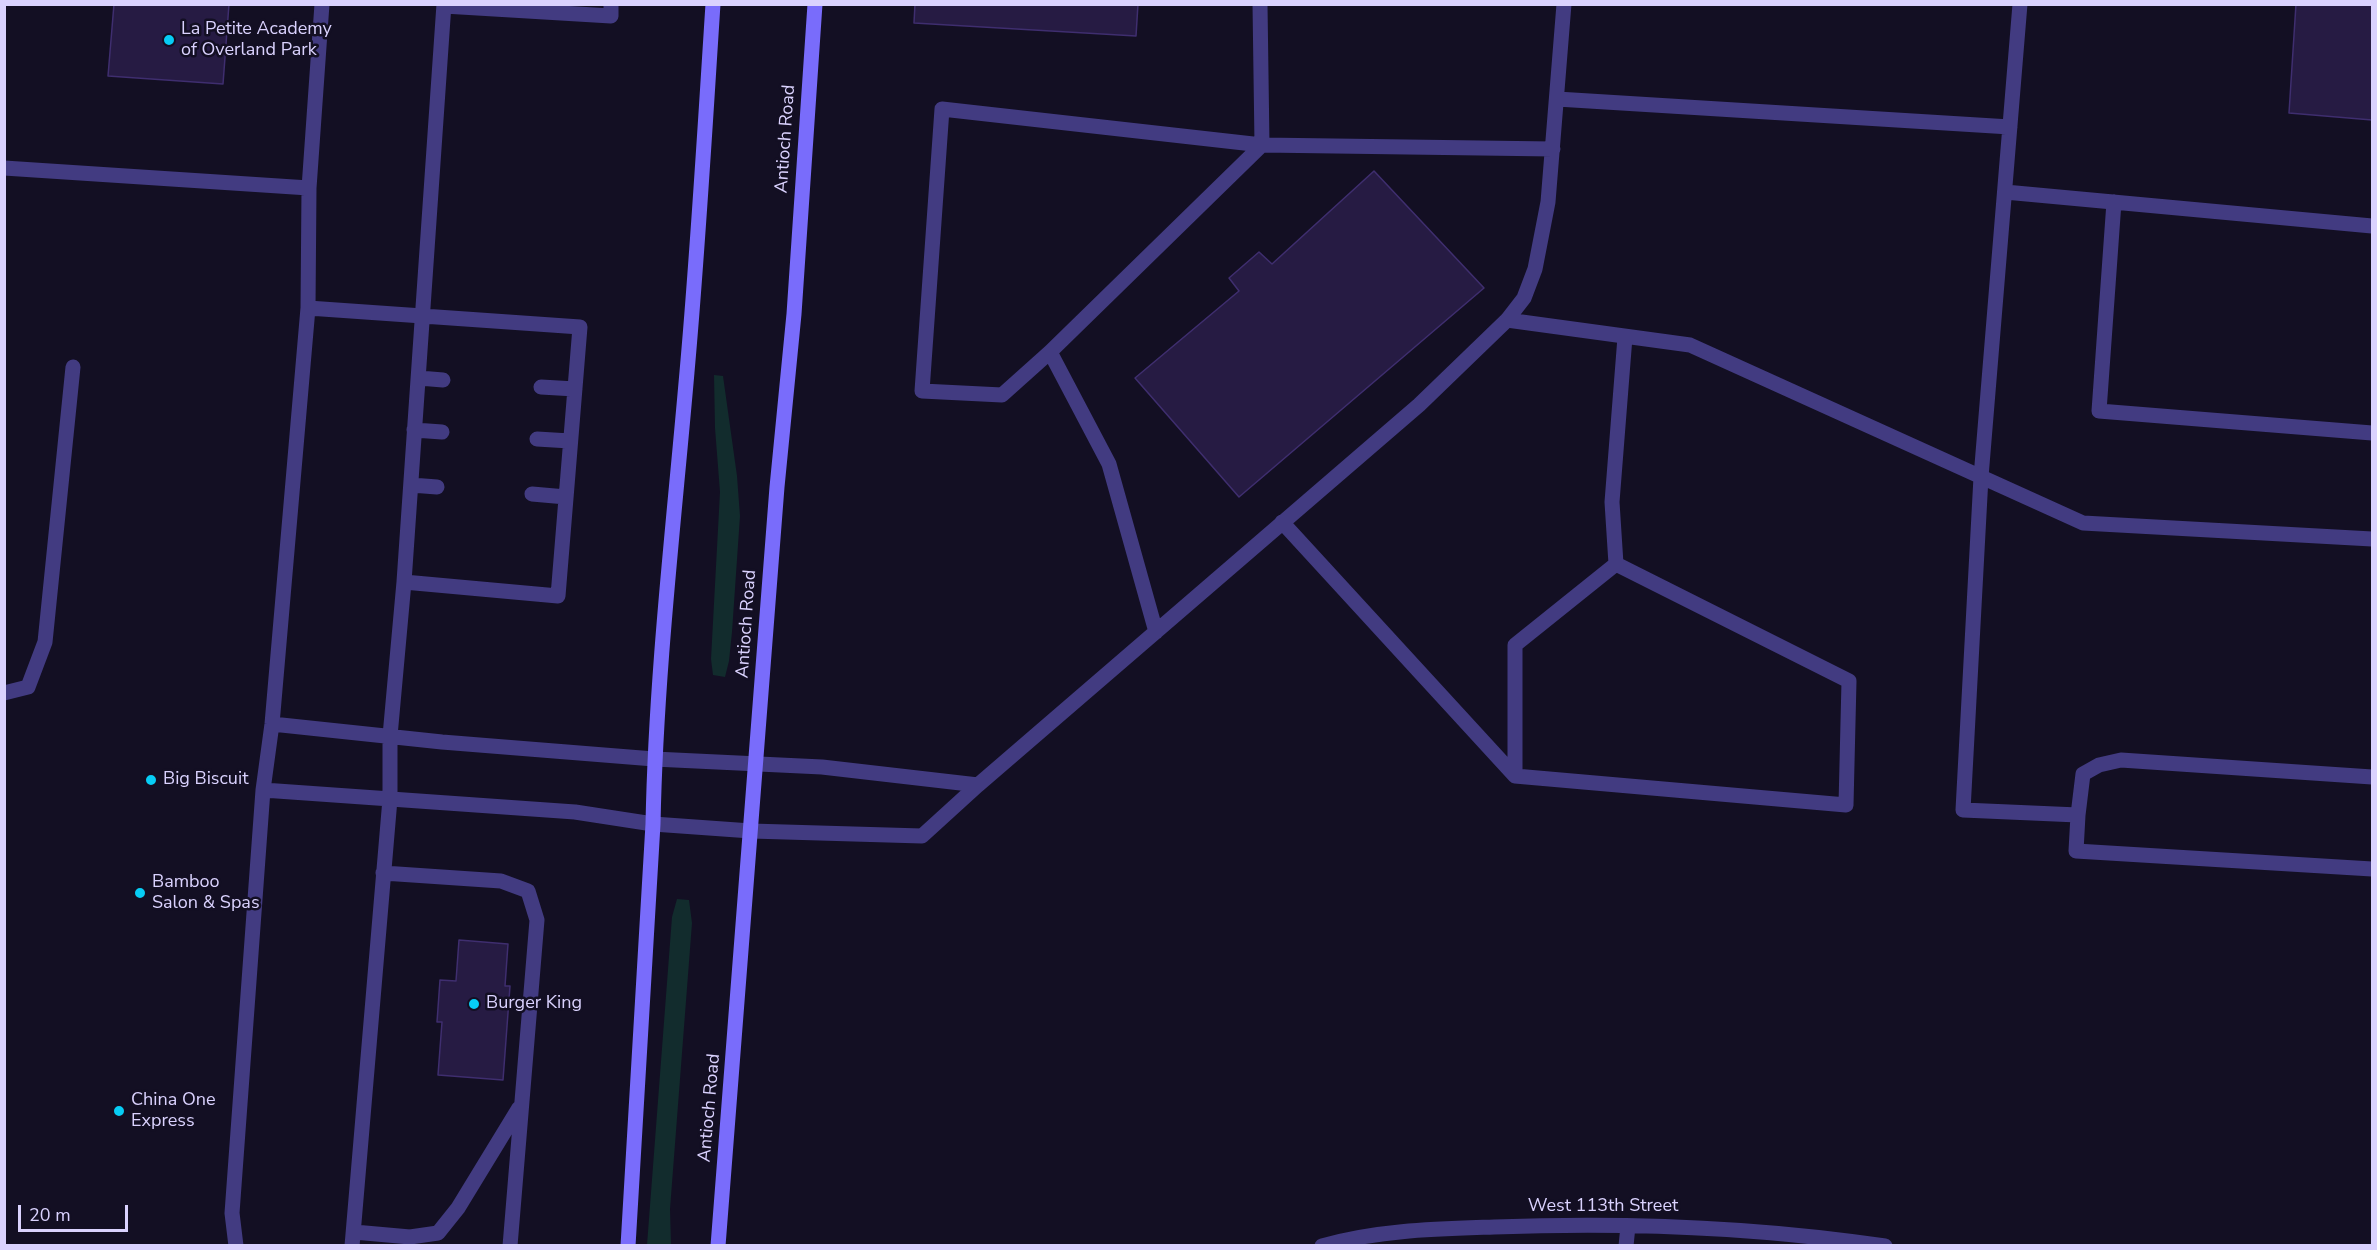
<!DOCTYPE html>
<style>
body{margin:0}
#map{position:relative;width:2377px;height:1250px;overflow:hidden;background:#130f23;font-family:"Nunito Sans",sans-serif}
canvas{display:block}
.frame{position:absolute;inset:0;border:6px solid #dad2fe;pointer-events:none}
.scale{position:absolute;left:18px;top:1205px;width:110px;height:27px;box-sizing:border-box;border:3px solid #dad2fe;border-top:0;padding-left:8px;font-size:18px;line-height:21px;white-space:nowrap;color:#dad2fe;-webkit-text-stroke:4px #130f23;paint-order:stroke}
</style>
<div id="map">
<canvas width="2377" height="1250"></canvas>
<div class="frame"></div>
<div class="scale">20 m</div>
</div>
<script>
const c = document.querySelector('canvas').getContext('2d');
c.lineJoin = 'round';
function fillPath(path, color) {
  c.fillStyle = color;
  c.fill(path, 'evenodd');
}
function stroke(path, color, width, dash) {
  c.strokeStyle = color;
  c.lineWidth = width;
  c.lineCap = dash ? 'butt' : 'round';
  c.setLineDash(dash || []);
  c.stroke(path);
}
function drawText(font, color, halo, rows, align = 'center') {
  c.font = font + ' "Nunito Sans",sans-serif';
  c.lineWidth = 5;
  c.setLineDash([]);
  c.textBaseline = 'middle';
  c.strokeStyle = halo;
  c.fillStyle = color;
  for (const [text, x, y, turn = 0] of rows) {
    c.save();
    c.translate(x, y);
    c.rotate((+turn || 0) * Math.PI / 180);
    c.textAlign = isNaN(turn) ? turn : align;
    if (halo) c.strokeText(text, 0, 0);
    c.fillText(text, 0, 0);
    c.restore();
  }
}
const green = new Path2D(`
 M714 375 723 376 737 476 740 516 732 632 729 661 725 677 713 675 711 659 720 492 715 428Z
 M677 899 689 900 692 923 670 1209 671 1245H647L672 917Z`);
const building = new Path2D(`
 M114 4H229L223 84 108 76Z
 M915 4H1138L1136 36 914 23Z
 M2296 4H2372V120L2289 113Z
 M1374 171 1484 288 1239 497 1135 378 1239 291 1229 278 1259 252 1272 264Z
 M459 940 508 944 505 986H510L503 1080 438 1075 442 1022H437L440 980 456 981Z`);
const service = new Path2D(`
 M2020 4 1981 477 1963 810 2078 815 2076 851 2372 869
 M444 6 611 16V4
 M1557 99 2010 127
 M4 168 309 188 308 308 272 724 263 790 232 1213 236 1246
 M309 188 322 4
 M2005 192 2372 226
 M2114 202 2099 411 2372 433
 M308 308 580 327 558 596 404 582
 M1507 320 1690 345 2083 523 2372 539
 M1050 352 1262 145 1553 149
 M419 378 443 380
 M541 387 575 389
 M414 430 442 432
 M537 439 570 441
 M411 485 437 487
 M532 494 566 497
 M1282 522 1515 776 1846 805 1849 681 1616 564 1612 502 1625 337
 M1156 632 1109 464 1050 352 1002 395 922 391 942 109 1262 145 1260 4
 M4 693 28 687 45 642 73 367
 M272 724 442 742 654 759 822 767 978 785
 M1515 776V645L1616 564
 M263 790 575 812 653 824 751 831 922 836 978 785 1419 405 1507 320 1524 298 1535 269 1548 202 1564 4
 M2078 815 2083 774 2099 765 2121 760 2372 777
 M383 873 501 881 528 891 537 920 510 1246
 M354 1232 410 1237 438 1233 458 1208 519 1108
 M352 1246 390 799V736L404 582 444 4`);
const minor = new Path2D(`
 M1322 1246C1378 1230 1436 1229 1494 1227 1624 1222 1756 1227 1885 1246
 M1626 1246 1628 1226`);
const secondary = new Path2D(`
 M628 1246 653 824C656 673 674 522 687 372 698 249 705 127 713 4
 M718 1246 777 487 794 314 815 4`);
const markers = [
 [169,40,6,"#07cdf5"],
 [151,780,6,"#07cdf5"],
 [140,893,6,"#07cdf5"],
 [474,1004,6,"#07cdf5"],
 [119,1111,6,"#07cdf5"]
];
const poiNames = [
 ["La Petite Academy",181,30],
 ["of Overland Park",181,51],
 ["Big Biscuit",163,780],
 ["Bamboo",152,883],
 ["Salon & Spas",152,904],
 ["Burger King",486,1004],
 ["China One",131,1101],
 ["Express",131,1122]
];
const streetNames = [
 ["Antioch Road",786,139,-86],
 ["Antioch Road",747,624,-86],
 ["Antioch Road",710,1108,-85],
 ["West 113th Street",1603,1207]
];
fillPath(green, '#122c2d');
fillPath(building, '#261b43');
stroke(building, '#3f2e6f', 1.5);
stroke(service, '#423b81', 15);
stroke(minor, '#423b81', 15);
stroke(secondary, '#796cfb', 15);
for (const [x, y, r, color] of markers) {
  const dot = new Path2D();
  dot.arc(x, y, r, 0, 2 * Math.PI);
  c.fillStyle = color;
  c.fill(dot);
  stroke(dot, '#130f23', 2);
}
drawText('18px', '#dad2fe', '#130f23', poiNames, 'left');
drawText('18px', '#dad2fe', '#130f23', streetNames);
</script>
